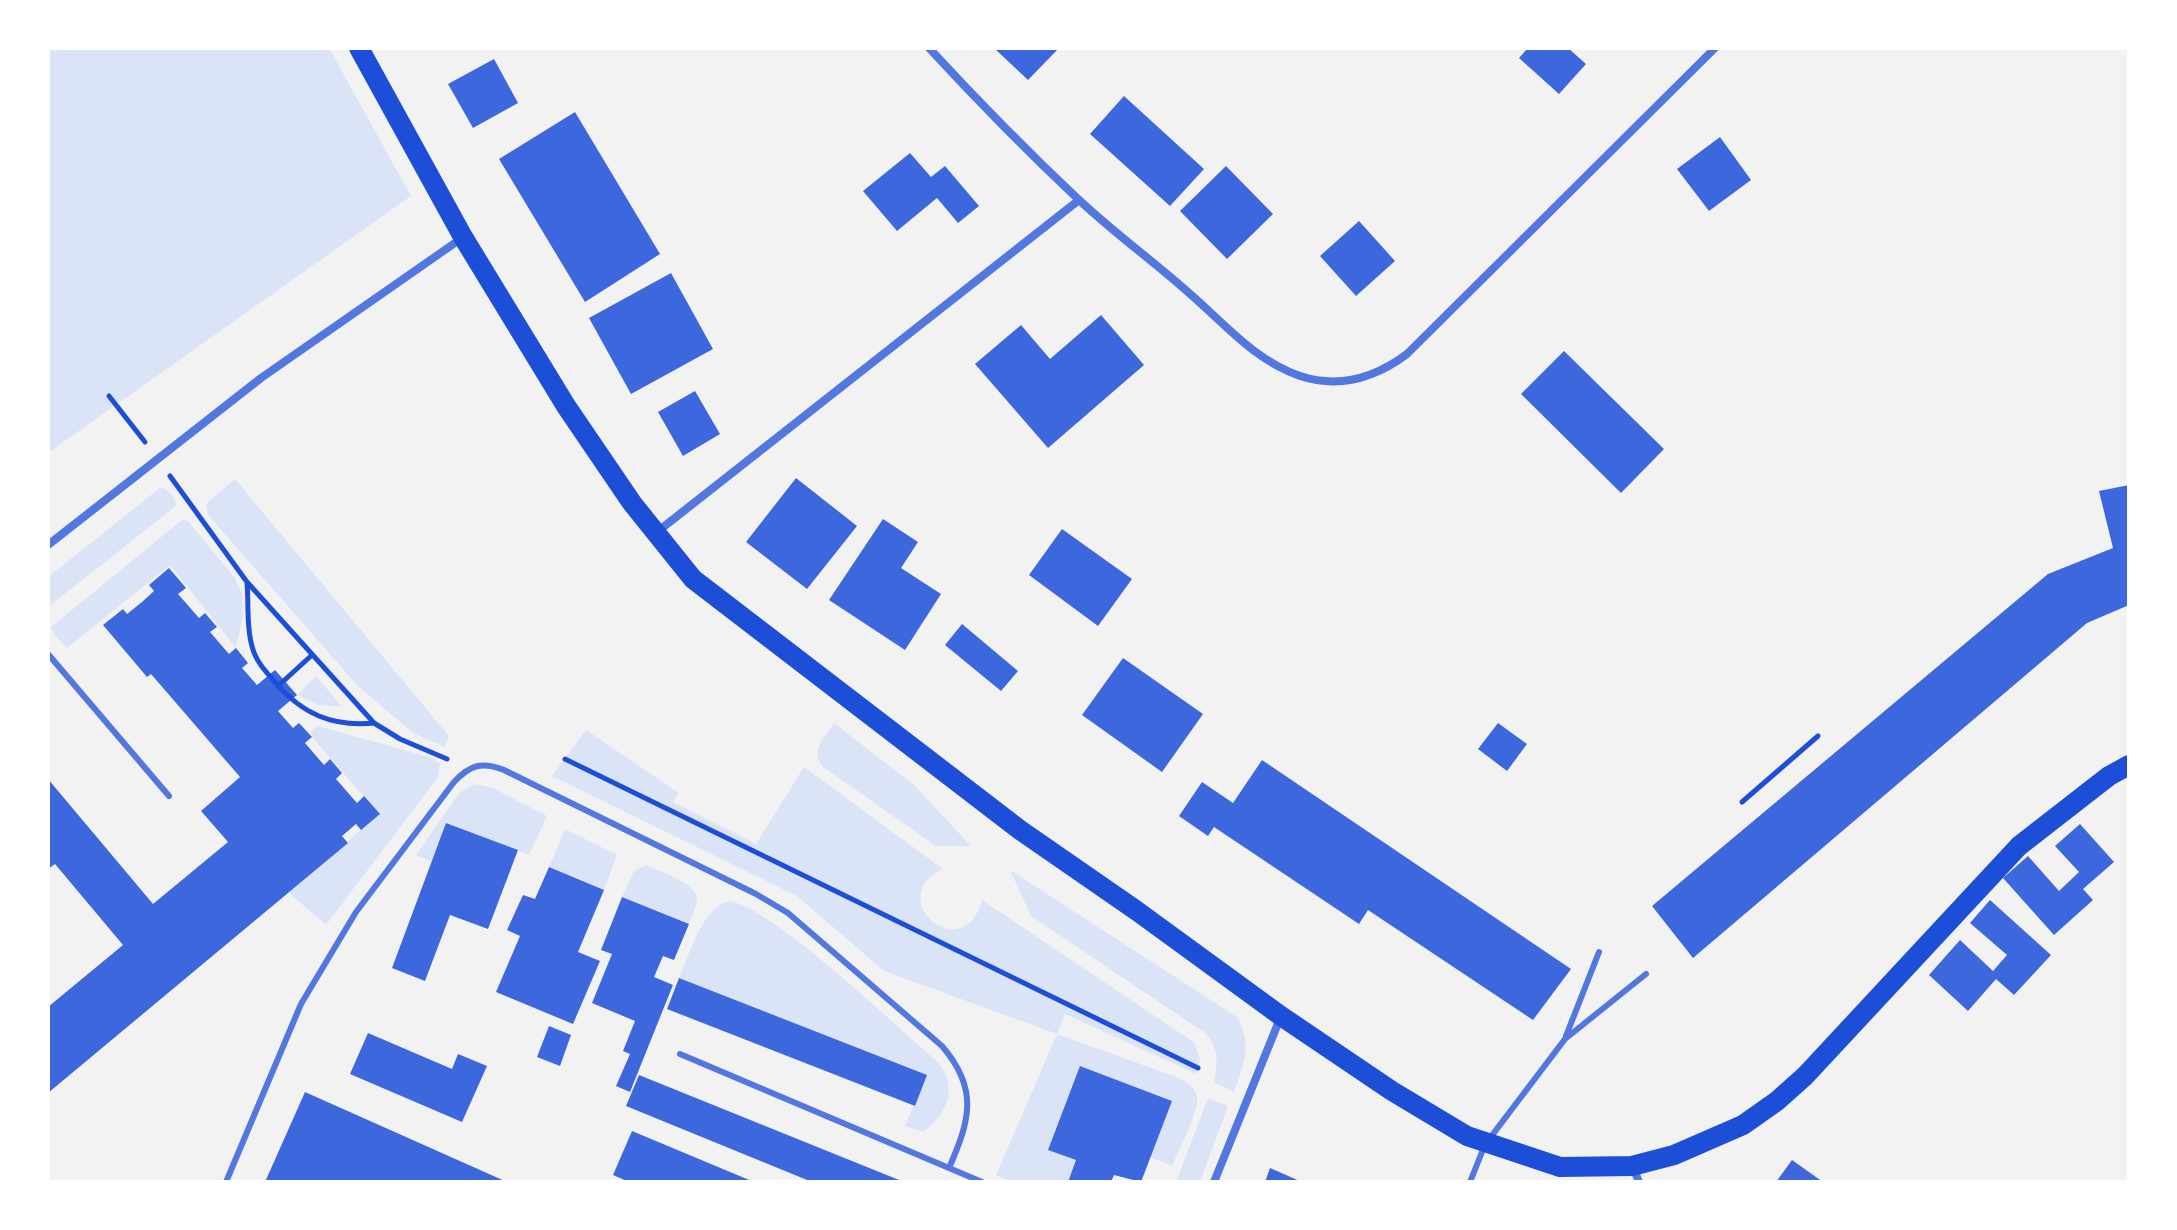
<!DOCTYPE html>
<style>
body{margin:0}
#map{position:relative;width:2177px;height:1230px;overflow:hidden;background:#f2f2f2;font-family:"Fira Sans Condensed",sans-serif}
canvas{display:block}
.frame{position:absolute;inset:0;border:50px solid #fff;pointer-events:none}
</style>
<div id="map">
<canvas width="2177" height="1230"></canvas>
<div class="frame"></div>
</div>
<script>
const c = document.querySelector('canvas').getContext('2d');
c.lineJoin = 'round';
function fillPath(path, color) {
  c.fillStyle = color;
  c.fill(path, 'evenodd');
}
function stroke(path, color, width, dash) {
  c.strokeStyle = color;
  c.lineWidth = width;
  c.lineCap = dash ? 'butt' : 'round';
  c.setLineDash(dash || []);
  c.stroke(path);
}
const green = new Path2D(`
 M48 48H329L411 196 48 453Z
 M235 479 449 736 445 747 413 733 358 686 208 515 206 504Z
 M161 487C169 490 176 498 176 506L48 607V577Z
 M182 520 188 521 235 578 242 594 243 615 236 648 170 565 67 648 53 633 51 627Z
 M316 676 342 707 318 705 297 695Z
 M834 723 914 785 971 846H936L823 767C810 750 824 738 834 723Z
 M318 726 432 758 440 764 438 777 326 925 289 893 379 814 312 737 311 731Z
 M586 730 679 793 673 802 756 844 804 767 943 869C881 898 964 969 982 900L1195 1043 1200 1061 1196 1074 1065 1014 1057 1034 1179 1078C1187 1083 1195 1087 1197 1097 1199 1112 1178 1151 1172 1166L1150 1157 1172 1101 1081 1066 1049 1150 1076 1160 1068 1182H1013L996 1175 1057 1034 884 971 797 896 552 776Z
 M474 784 493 788 547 816 529 855 447 823 432 862 416 855 459 793Z
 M565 829 617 855 604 890 549 867Z
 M646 865C659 871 698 884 697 899 697 907 691 917 689 924L622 897 634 871Z
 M1010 870 1237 1017C1253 1044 1244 1065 1234 1092L1214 1082C1218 1064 1219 1047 1205 1033L1031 916Z
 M729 901C770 905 901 1031 939 1063 958 1089 947 1115 923 1132L905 1126 927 1075 679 978C690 954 701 909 729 901Z
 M1208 1098 1228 1106 1200 1182H1176Z`);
const building = new Path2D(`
 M994 48H1059L1028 80Z
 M1528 48H1568L1586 64 1559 94 1519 58Z
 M494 59 518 103 473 128 448 84Z
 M1124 96 1204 169 1170 206 1090 134Z
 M575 112 660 254 585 302 499 159Z
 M1720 137 1751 180 1709 211 1677 169Z
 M910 153 931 177 945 166 979 206 958 223 937 198 897 231 863 191Z
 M1226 166 1273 214 1227 259 1180 211Z
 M1359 221 1395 261 1356 296 1320 256Z
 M671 273 713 349 631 394 589 318Z
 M1101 315 1144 365 1048 448 975 364 1021 325 1050 359Z
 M1564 351 1664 449 1621 493 1521 394Z
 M695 391 720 434 683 456 658 412Z
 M796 478 857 526 807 589 746 542Z
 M2129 485V605L2087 623 1693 958 1652 906 2048 574 2113 548 2099 491Z
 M883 519 918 542 901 568 941 594 905 650 829 600Z
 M1062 529 1132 579 1098 626 1029 575Z
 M169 568 186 588 178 594 199 618 205 613 217 627 210 632 229 654 236 648 248 663 242 668 257 685 275 670 297 695 278 711 293 728 299 723 312 737 305 743 324 765 330 759 342 773 336 779 357 803 364 796 380 814 361 830 356 824 342 836 348 843 48 1093V1007L123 945 55 864 48 869V779L153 904 228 842 201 811 240 777 151 674 147 677 103 625 123 609 127 614 142 602 154 591 149 585Z
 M962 624 1018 671 1001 691 945 645Z
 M1123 658 1203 714 1162 772 1082 715Z
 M1498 723 1527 744 1507 771 1478 749Z
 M1262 760 1571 969 1533 1020 1368 910 1359 924 1214 827 1208 836 1179 816 1202 782 1233 803Z
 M446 823 518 850 488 929 450 915 425 981 392 968Z
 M2080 824 2114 862 2083 889 2093 900 2054 935 2003 878 2028 856 2059 891 2079 872 2055 846Z
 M549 867 604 890 578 952 600 961 573 1024 496 992 520 936 507 930 523 895 535 899Z
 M622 897 689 924 674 960 663 956 654 977 673 985 630 1092 616 1086 630 1054 623 1051 635 1021 592 1003 612 954 601 950Z
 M1990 900 2051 955 2014 995 1996 979 1968 1011 1929 975 1960 940 1993 971 2007 955 1970 923Z
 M679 978 927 1075 915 1106 667 1009Z
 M549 1026 571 1035 560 1066 537 1057Z
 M368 1033 452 1069 458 1054 487 1066 462 1122 350 1074Z
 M1080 1066 1172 1101 1141 1182 1114 1175 1111 1182H1068L1076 1160 1048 1150Z
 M639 1075 904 1182H812L626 1106Z
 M305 1092 507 1182H265Z
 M632 1131 754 1182H629L613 1175Z
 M1792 1160 1823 1182H1776Z
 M1270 1168 1302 1182H1265Z`);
const path = new Path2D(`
 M109 396 145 442
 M170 476 247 582 374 723 400 739 447 759
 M247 583C249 604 246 626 252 646 255 660 265 671 275 682 302 714 332 727 374 723
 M278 686 312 655
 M565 759 1198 1068
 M1742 802 1818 736`);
const service = new Path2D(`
 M48 654 169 796
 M1566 1036 1599 952
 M680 1054 949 1168
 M1490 1138 1565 1039 1646 974
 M226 1182 301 1004 356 912 454 782C470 765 482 761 504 770L756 894 788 913 942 1046C979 1089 970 1120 949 1168L982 1182
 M1470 1182 1484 1147`);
const minor = new Path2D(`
 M929 48C977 100 1027 151 1078 199 1113 232 1153 261 1189 293 1225 324 1254 360 1300 376 1340 389 1375 378 1407 354L1715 48
 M657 532 1079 200
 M48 545 261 378 462 238
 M1633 1167 1639 1182
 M1214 1182 1281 1016`);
const primary = new Path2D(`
 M359 48 463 237 566 406 632 503 693 579 1020 830 1137 911 1281 1016 1392 1091 1467 1136 1560 1167 1632 1166 1674 1155 1743 1125 1777 1101 1805 1076 2019 846 2109 776 2129 765`);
fillPath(green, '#dbe4f7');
fillPath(building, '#3d67dc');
stroke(path, '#1d4ed8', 5);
stroke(service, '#5277de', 6);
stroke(minor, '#5277de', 8);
stroke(primary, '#1d4ed8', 20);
</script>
